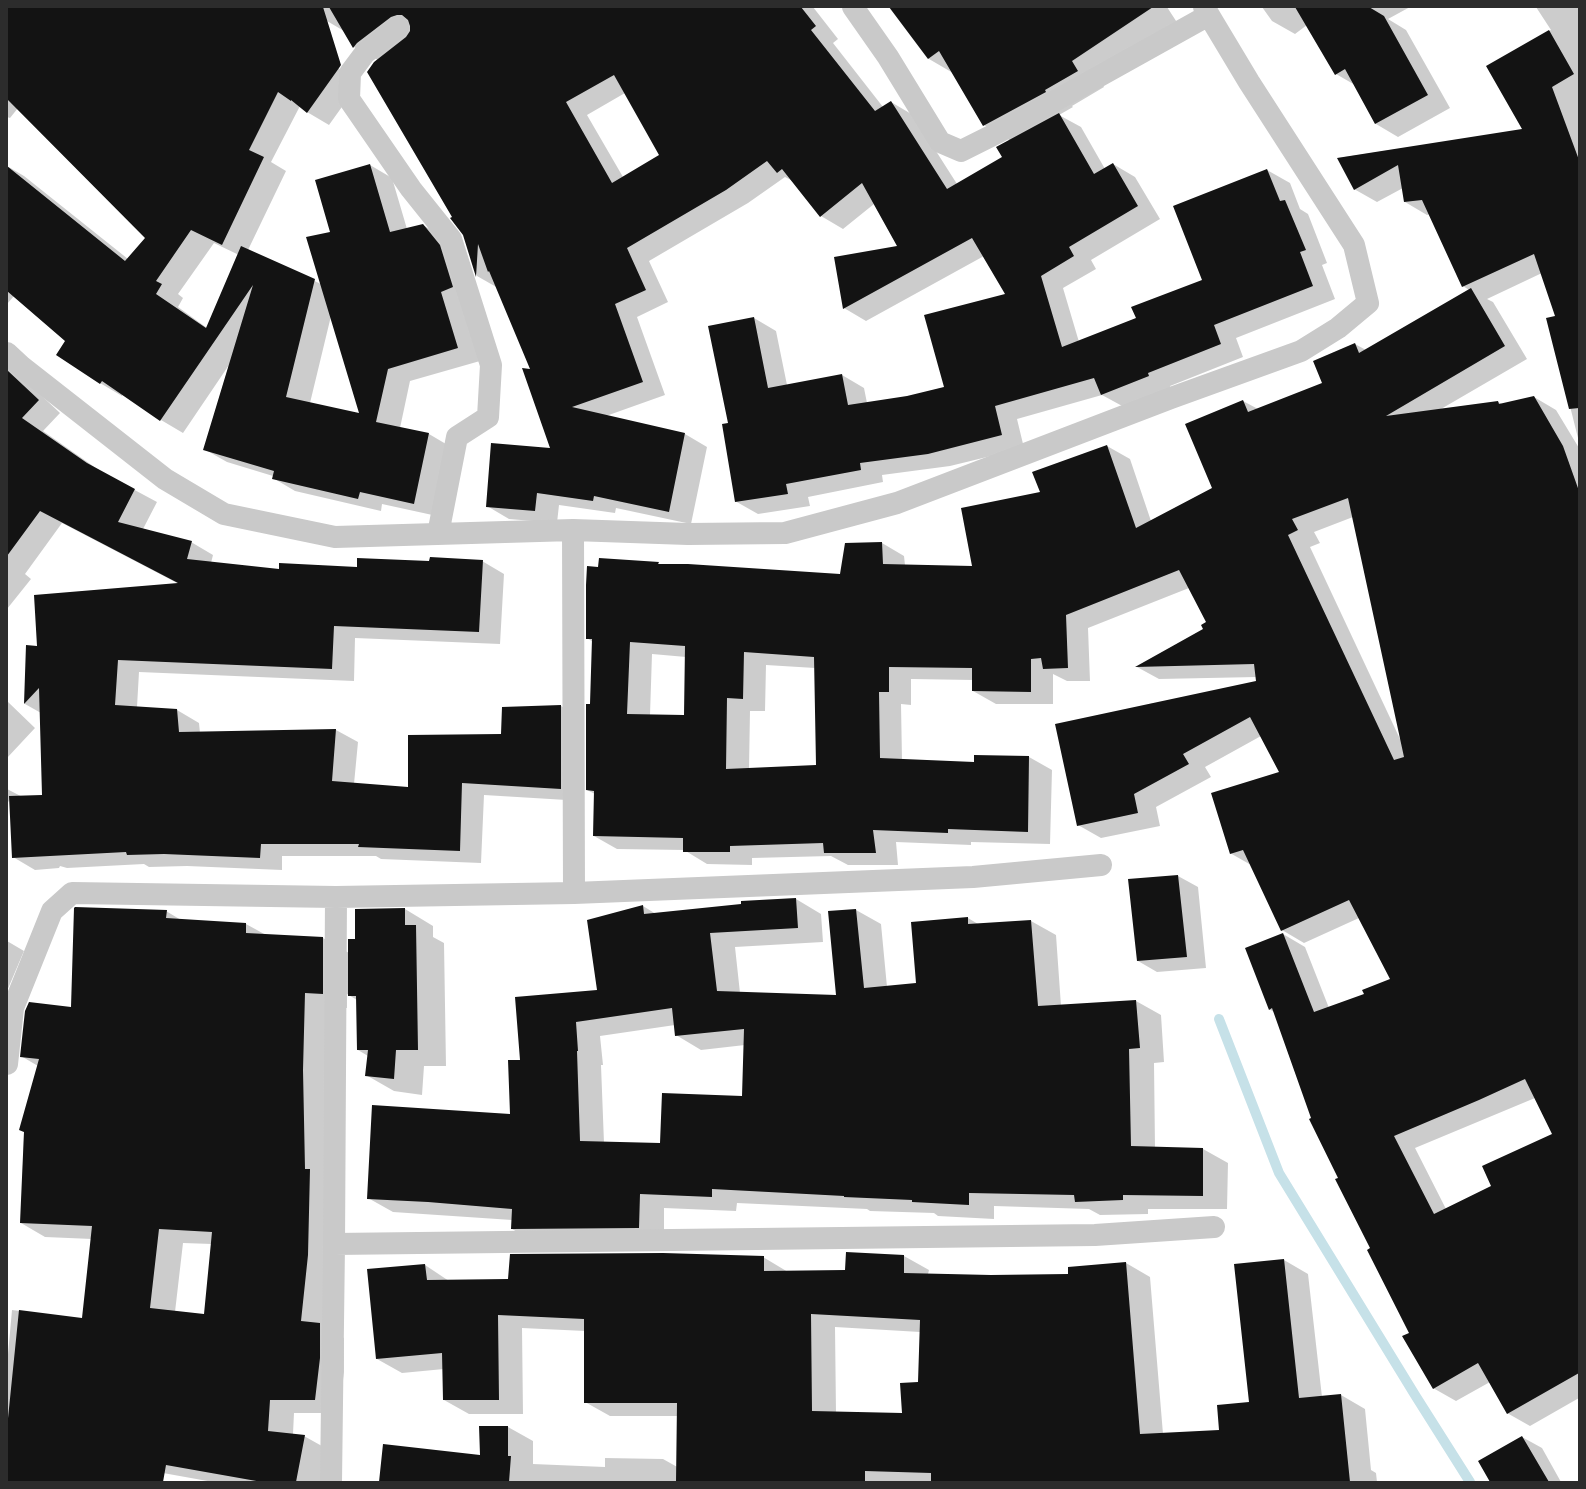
<!DOCTYPE html>
<style>
body{margin:0}
#map{position:relative;width:1586px;height:1489px;overflow:hidden;background:#fff;font-family:Arial,sans-serif}
canvas{display:block}
.frame{position:absolute;inset:0;border:8px solid #2c2c2c;pointer-events:none}
</style>
<div id="map">
<canvas width="1586" height="1489"></canvas>
<div class="frame"></div>
</div>
<script>
const c = document.querySelector('canvas').getContext('2d');
c.lineJoin = 'round';
function fillPath(path, color) {
  c.fillStyle = color;
  c.fill(path, 'evenodd');
}
function stroke(path, color, width, dash) {
  c.strokeStyle = color;
  c.lineWidth = width;
  c.lineCap = dash ? 'butt' : 'round';
  c.setLineDash(dash || []);
  c.stroke(path);
}
const shadow = new Path2D(`
 M7 7H254L359 83 329 125 307 112 300 106 271 162 286 171 248 250 321 284 331 233 370 165 392 178 407 229 423 225 445 238 480 361 410 381 400 428 429 434 451 447 437 516 382 504 381 511 295 491 273 478V476L227 462 204 449 229 365 183 433 161 420 123 394 122 396 100 383 67 341 14 296 7 304V166L24 176 128 259 147 238 18 108 10 118 7 117ZM214 243 239 255 207 328 178 307 183 298 178 294ZM331 316 361 415 310 403Z
 M313 7H813L838 39 833 43 883 107 891 102 913 115 957 184 1003 158 1011 141 984 125 953 73 929 59 890 7H1167L1178 24 1099 77 1104 87 1072 106 1073 107 1059 115 1081 127 1105 169 1113 164 1135 177 1160 219 1091 260 1096 269 1063 288 1079 342 1137 318 1203 280 1267 170 1290 183 1300 209 1308 214 1327 263 1322 265 1335 299 1236 338 1243 357 1170 386 1171 389 1124 407 1102 395 1017 419 1024 448 950 466 882 475 883 482 808 497 810 506 758 514 735 501 729 424 754 318 776 331 787 385 842 375 864 388 867 403 907 397 945 387 1006 294 984 256 866 321 844 308 898 247 874 204 843 229 821 216 793 181 785 177 748 203 649 261 668 302 637 317 665 395 606 416 685 434 707 447 691 524 616 508 615 513 559 505 557 523 509 519 487 506 552 449 532 370 498 288 477 276 464 234 453 218 378 60 354 47 344 31 327 21ZM625 93 660 156 623 177 587 115Z
 M1262 7H1410L1388 19 1406 30 1450 108 1398 137 1376 124 1355 85 1336 74 1307 25 1295 34 1272 21Z
 M1536 7H1579V442L1548 319 1557 317 1542 273 1487 299 1493 302 1527 359 1441 409 1498 402 1502 404 1534 397 1556 410 1579 448V1398L1530 1426 1507 1413 1490 1382 1456 1401 1433 1388 1410 1333 1312 1119 1274 1012 1269 1009 1283 934 1305 947 1329 1008 1365 995 1391 979 1359 918 1304 943 1282 930 1251 865 1230 853 1280 773 1261 736 1205 767 1211 777 1156 807 1160 826 1101 838 1078 825 1257 682V677L1159 679 1137 667 1205 629 1208 622 1189 588 1088 628 1090 681H1067L1053 674V704H996L973 691V680L911 679V705L901 704 902 760 975 763V756L1029 757 1052 770 1050 844 971 842V845L896 842 898 865H848L831 856 752 858V865L707 864 684 850 617 849 594 836 595 794 587 790 593 642 587 638 599 568 658 563 661 565 841 575 882 543 904 556 905 565 974 567 1041 493 1107 446 1130 459 1151 521 1213 488 1243 401 1258 409 1323 384 1355 344 1366 350 1469 290 1463 286 1430 214 1427 215 1405 202 1403 188 1377 202 1354 189 1338 158 1524 130 1488 67 1551 30ZM1353 517 1401 739H1400L1310 547 1320 543 1314 532ZM652 654 686 657 685 716 650 715ZM766 665 815 668 817 766 749 769 750 711H765ZM1535 1098 1554 1135 1492 1186 1446 1209 1415 1148Z
 M7 363 60 413 43 431 103 473 157 502 143 529 191 542 213 555 211 563 280 570 358 568 430 562 482 561 504 574 500 644 355 638 354 681 139 672 137 707 177 710 199 723 200 733 336 730 358 742 354 784 409 788 501 735 561 706 582 718 583 801 484 795 481 863 381 859 376 856H282V870L187 866 149 867 144 864 67 868 60 866 59 868 35 870 13 857 10 799 7 804V789L44 808 41 713 25 704 27 646 38 647 179 584 62 523 25 574 31 579 7 609Z
 M7 701 35 728 7 758Z
 M1178 876 1198 887 1206 968 1157 972 1138 961 1129 880Z
 M796 899 821 914 823 942 735 947 740 993 837 996 856 910 881 924 887 987 917 984 968 918 978 924 1031 921 1056 935 1061 1006 1136 1001 1161 1015 1164 1062 1154 1063 1155 1148 1203 1149 1228 1163 1227 1209H1148V1214L1100 1215 1089 1209 994 1206V1219L938 1216 934 1213 870 1211 867 1209 737 1203 736 1211 664 1208V1242L536 1243 512 1229V1220L393 1212 368 1198 511 1115 521 1061 598 990 643 906 656 914ZM675 1025 676 1035 701 1050 745 1045 743 1097 661 1144 604 1143 601 1065H603L600 1036Z
 M405 909 433 926V937L444 943 446 1066H424L422 1095 394 1091 366 1075 368 1056 358 1050 357 1000 347 994V1008L329 1007 326 1327 344 1338V1372L339 1413H294L293 1434 304 1436 329 1450 323 1482H213L63 1455 66 1482H7V1365L12 1310 83 1319 92 1239 45 1237 21 1223 24 1132 20 1130 38 1066 21 1056 72 1008 166 911 181 920 246 924 266 935 323 938 349 953 356 940ZM183 1243 212 1244 205 1315 175 1312Z
 M7 941 24 951 7 991Z
 M847 1253 904 1256 929 1270 928 1274 991 1276 1069 1275 1126 1263 1150 1277 1163 1434 1220 1431 1250 1403 1284 1260 1308 1274 1322 1397 1341 1395 1365 1409 1371 1470 1376 1473 1377 1482H718L678 1416H610L585 1402V1331L522 1328 523 1414H469L444 1400V1369L402 1373 377 1359 425 1265 449 1281 509 1280 763 1257 788 1272 846 1271ZM835 1327 920 1332 919 1383 903 1414 836 1413Z
 M508 1427 533 1441V1464L605 1467V1458L663 1459 688 1473V1482H380L481 1456Z
 M1522 1437 1542 1448 1561 1482H1492Z`);
const stream = new Path2D(`
 M1219 1019 1279 1173 1415 1395 1470 1482`);
const building = new Path2D(`
 M7 7H323L341 65 339 68 307 113 291 100V101L278 92 249 150 264 157 222 245 191 230 156 281 162 284 156 294 206 328 241 246 315 279 286 397 359 413 306 237 330 232 315 180 370 164 390 232 423 224 440 245 453 287 441 292 458 348 388 369 376 422 429 433 414 504 360 492 358 499 272 479 274 471 203 450 253 285 160 421 102 381 100 384 56 355 65 341 7 291V166L125 261 145 238 7 99Z
 M329 7H801L816 26 811 30 875 111 891 101 947 189 1002 157 996 147 1059 113 1094 174 1113 163 1138 206 1069 247 1074 256 1041 276 1062 347 1136 318 1131 307 1202 280 1173 206 1267 169 1280 201 1285 200 1306 250 1300 252 1313 286 1214 325 1221 344 1148 373 1149 376 1101 395 1094 378 995 406 1002 435 928 454 860 463 861 470 786 484 788 494 735 502 722 424 728 423 708 326 754 317 768 388 842 374 848 405 907 396 944 387 924 315 1005 294 972 238 843 309 834 257 897 246 862 183 820 217 782 169 777 173 767 161 726 190 627 248 646 290 615 304 643 382 572 407 685 433 669 512 594 496 593 501 537 493 535 511 486 507 491 443 550 448 522 368 530 369 489 271 488 272 478 244 476 277 463 235 450 218 452 217 367 72 374 62 406 37 410 31V26L408 20 402 15H397L391 17 357 43 353 48ZM614 75 659 155 612 183 566 102Z
 M889 7H1153L1072 61 1078 71 1045 90 1046 92 983 126 939 51 928 59Z
 M1295 7H1369L1384 16 1428 95 1375 124 1345 69 1335 75Z
 M1549 30 1574 74 1552 87 1579 160V408L1569 409 1546 318 1555 316 1534 254 1462 287 1422 200 1404 202 1398 165 1354 190 1337 158 1522 129 1486 66Z
 M1471 288 1505 346 1386 416 1498 401 1499 404 1534 396 1563 446 1579 491V1373L1507 1414 1478 1363 1433 1389 1402 1336 1409 1333 1367 1250 1370 1248 1335 1179 1338 1178 1309 1119 1311 1118 1272 1008 1269 1010 1245 948 1283 933 1314 1012 1364 994 1362 990 1390 979 1349 900 1281 931 1243 850 1230 854 1211 793 1279 772 1250 717 1183 754 1189 764 1134 794 1138 813 1077 826 1055 724 1256 681 1254 664 1135 667 1203 629 1201 625 1206 622 1179 570 1066 615 1068 668 1043 669 1041 658 1031 659V692L972 691V668L889 667V692H879L880 758 974 762V755L1029 756 1028 832 948 829V833L873 830 876 853H824L823 843 730 846V852H683V838L593 836 594 791 586 790V704H590L592 639H586V585L587 566 598 567 599 558 659 562 658 564H688L840 574 845 543 882 542 883 564 972 566 961 508 1040 492 1032 472 1107 445 1136 528 1212 488 1185 424 1243 400 1248 412 1322 383 1313 361 1355 343 1359 353ZM1348 498 1404 757 1394 760 1288 535 1298 530 1292 519ZM630 642 685 646 684 715 627 714ZM744 652 814 657 816 765 726 769 727 698 743 699ZM1525 1079 1552 1134 1482 1166 1491 1186 1434 1214 1394 1136 1479 1100Z
 M7 370 39 400 22 418 87 463 135 489 118 522 192 541 187 559 279 569V563L357 567V558L429 561 430 557 483 560 479 632 334 626 332 669 118 660 115 705 177 709 179 732 336 729 332 781 408 787V735L501 734 502 707 561 705V789L462 783 460 851 358 847 359 844H261L260 858 164 854 127 855 126 852 12 858 9 796 42 795 39 688 24 704 26 645 37 646 34 595 178 583 40 511 7 556Z
 M1178 875 1187 957 1137 961 1128 879Z
 M796 898 798 928 710 933 717 991 836 995 828 911 856 909 864 988 916 983 911 922 968 917V924L1031 920 1038 1006 1136 1000 1140 1048 1129 1049 1131 1146 1203 1148V1196L1123 1195V1200L1075 1202 1074 1195 969 1193V1205L912 1202V1200L844 1197V1196L712 1189V1197L640 1194 639 1228 511 1229 512 1209 428 1202 367 1199 372 1105 510 1114 508 1060H520L515 997 597 990 587 920 643 905 644 914 741 904V901ZM672 1008 675 1036 744 1029 742 1096 662 1093 660 1143 580 1141 577 1051H578L576 1022Z
 M75 907 167 910 166 918 246 923V933L323 937V994L305 993 303 1070 305 1169H310L308 1255 301 1321 320 1323V1358L315 1400H270L268 1431 305 1435 296 1482H262L166 1465 163 1482H7V1428L19 1310 82 1318 92 1226 20 1223 24 1132 19 1130 39 1059 20 1057 25 1011 29 1002 71 1007 74 908ZM159 1229 212 1232 204 1314 150 1308Z
 M405 908V925H416L418 1050H396L394 1079 365 1076 368 1050H357L356 996H348V939H355V909Z
 M846 1252 904 1255V1273L991 1275 1068 1274V1267L1126 1262 1140 1434 1219 1430 1217 1405 1249 1402 1234 1264 1284 1259 1299 1398 1341 1394 1350 1482H931V1473L865 1471V1482H676L677 1403H584V1319L498 1315 499 1400H443L442 1353 376 1359 367 1269 425 1264 427 1280 508 1279 510 1254 663 1253 764 1256V1271L845 1270ZM811 1314 920 1320 918 1382 900 1383 902 1413 812 1411Z
 M479 1426H508V1456H511L509 1482H379L383 1444 480 1455Z
 M1522 1436 1549 1482H1490L1478 1461Z`);
const minor = new Path2D(`
 M853 7 888 57 940 142 961 151 999 132 1209 15
 M398 27 365 53 350 73 349 99 411 189 451 239 491 365 488 417 457 437 438 534
 M7 353 22 367 165 479 224 514 335 537 573 530 688 534 785 533 897 503 1171 398 1301 351 1338 328 1368 303 1354 245 1249 82 1204 7
 M573 530 574 893
 M7 1064 13 1008 52 911 72 893 336 897 574 893 973 877 1101 865
 M334 1244 1095 1235 1214 1227
 M331 1482 334 1244 336 897`);
fillPath(shadow, '#0003');
stroke(stream, '#c6e1e8', 10);
fillPath(building, '#131313');
stroke(minor, '#c9c9c9', 22);
</script>
